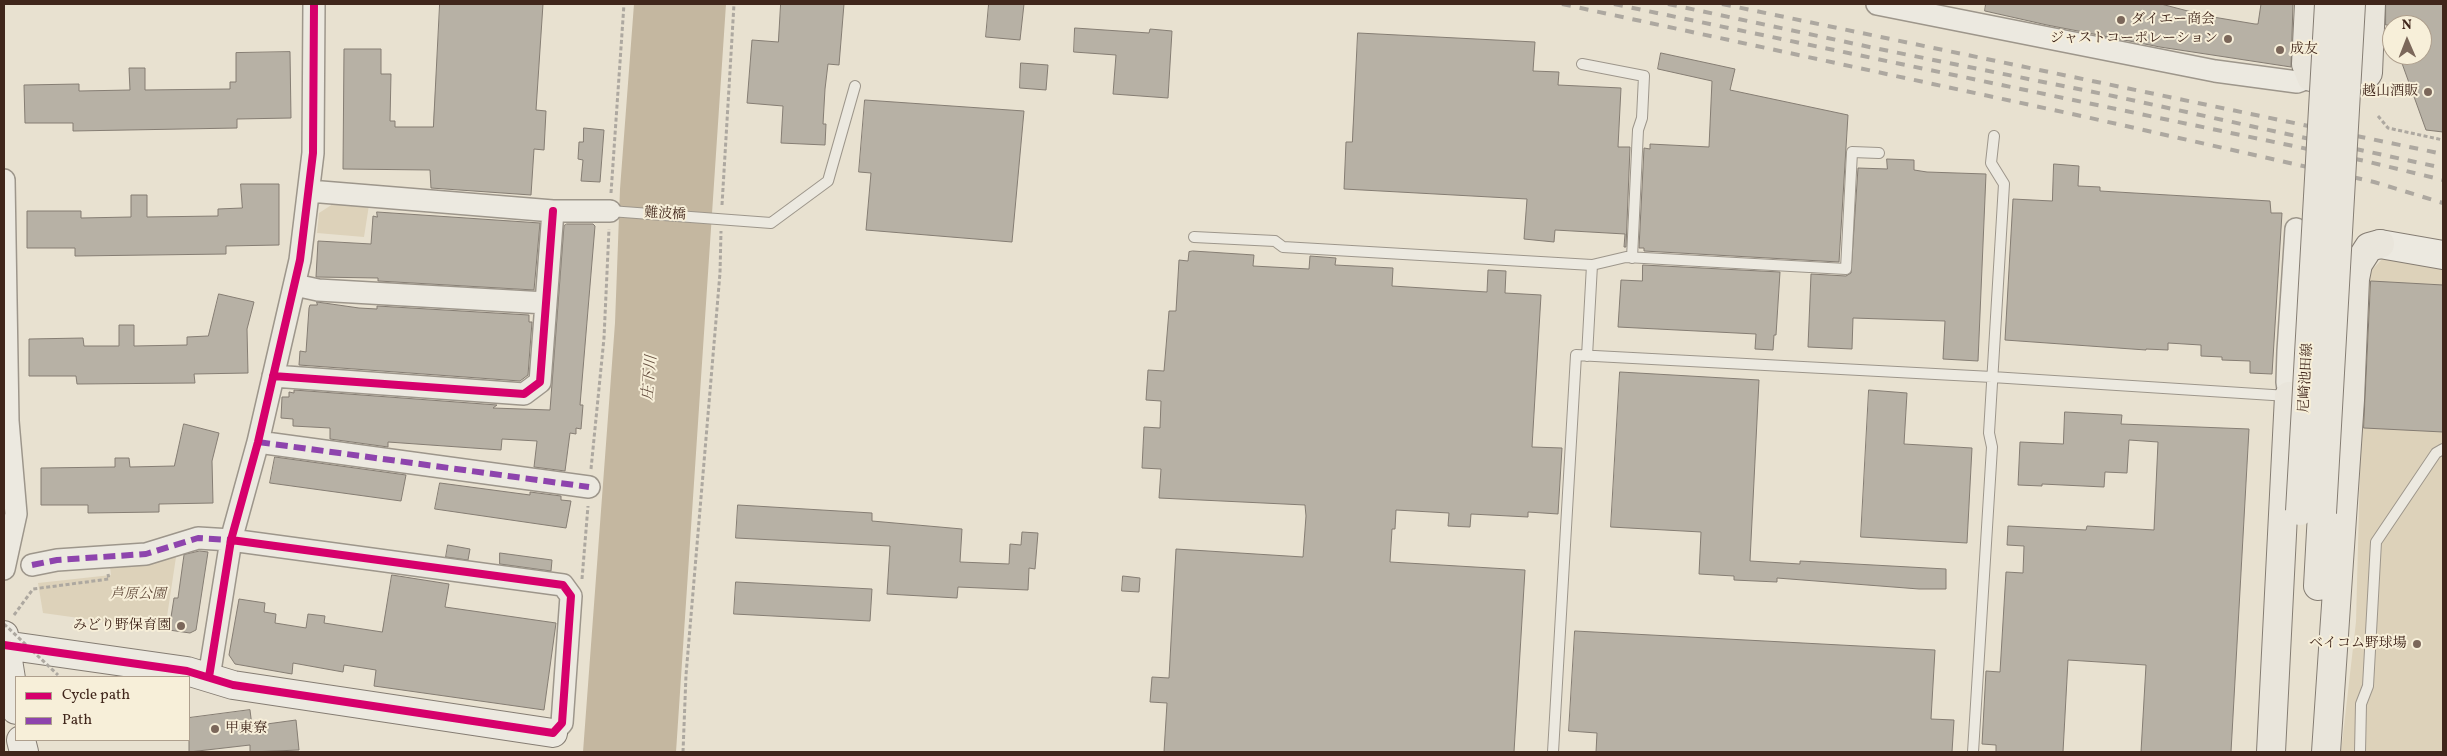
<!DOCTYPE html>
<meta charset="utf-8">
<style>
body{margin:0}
#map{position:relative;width:2447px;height:756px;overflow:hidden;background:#e8e1d0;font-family:Vollkorn,serif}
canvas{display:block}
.frame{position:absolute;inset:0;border:5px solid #40261b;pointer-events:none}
.legend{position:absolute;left:15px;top:676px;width:175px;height:65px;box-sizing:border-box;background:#f7efd9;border:1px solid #ae9f8d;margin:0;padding:6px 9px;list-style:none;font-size:15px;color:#40261b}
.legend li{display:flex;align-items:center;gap:10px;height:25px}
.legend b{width:25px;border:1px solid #ae9f8d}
.north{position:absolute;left:2382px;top:15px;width:50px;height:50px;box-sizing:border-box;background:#f7efd9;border:1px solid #ae9f8d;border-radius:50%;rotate:359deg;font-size:14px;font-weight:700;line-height:20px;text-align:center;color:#40261b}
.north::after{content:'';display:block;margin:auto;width:18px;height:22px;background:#7b675a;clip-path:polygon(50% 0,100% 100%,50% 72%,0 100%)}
</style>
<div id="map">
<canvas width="2447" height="756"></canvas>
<div class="frame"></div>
<ul class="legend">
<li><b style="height:6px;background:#d6006c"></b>Cycle path</li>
<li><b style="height:6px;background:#8e44ad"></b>Path</li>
</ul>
<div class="north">N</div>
</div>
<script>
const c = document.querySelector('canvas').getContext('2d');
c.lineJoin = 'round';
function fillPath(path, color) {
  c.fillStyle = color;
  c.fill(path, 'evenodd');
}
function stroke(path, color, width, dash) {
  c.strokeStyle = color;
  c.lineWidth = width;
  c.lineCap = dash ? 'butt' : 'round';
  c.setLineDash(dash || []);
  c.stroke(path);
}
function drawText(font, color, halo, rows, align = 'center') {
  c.font = font + ' Vollkorn,"Noto Serif JP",serif';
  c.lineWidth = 4;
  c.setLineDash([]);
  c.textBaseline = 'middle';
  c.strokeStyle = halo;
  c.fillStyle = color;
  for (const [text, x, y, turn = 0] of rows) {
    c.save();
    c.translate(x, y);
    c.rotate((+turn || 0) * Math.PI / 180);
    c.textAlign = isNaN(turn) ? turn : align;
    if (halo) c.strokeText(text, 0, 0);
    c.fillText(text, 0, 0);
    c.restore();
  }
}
const green = new Path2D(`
 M336 202 369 205 364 237 317 233 319 213Z
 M2387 254 2443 265V752H2341L2356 622 2364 314 2369 273Z
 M176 557 165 630 43 613 38 583 111 575 110 567Z`);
const water = new Path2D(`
 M634 4H726L676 752H583L615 323 620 189Z`);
const building = new Path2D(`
 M440 4H543L536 110 546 111 544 150 534 149 531 195 431 188 430 170 343 169 344 49H381V74H391L390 121H395V127H433Z
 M781 4H844L839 65 828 64 825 89 823 124H826L825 145 781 143 783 106 747 103 752 40 778 42Z
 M989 4H1024L1020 40 986 37Z
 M1986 4H2161L2207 16 2255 24H2258L2261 4H2293L2291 67 2160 47 2047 25 1985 11Z
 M2386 4H2443V132L2426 130 2399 55H2422V25H2386Z
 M1075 28 1149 33 1150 29 1172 31 1168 98 1113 94 1116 55 1074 52Z
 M1358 33 1535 42 1533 71 1559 72 1558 85 1621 88 1618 147H1630L1626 247H1624L1625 234 1555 230 1554 242 1524 239 1527 199 1344 189 1346 142H1352Z
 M290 52 291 118 237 119V128L73 131V123H25L24 85 79 84V91L130 90 129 68H145V90L230 89V82H236V53Z
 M1661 53 1735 69 1730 90 1848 115 1839 262 1644 251V248H1639L1644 148 1650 149V144L1709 147 1712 81 1658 69Z
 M1021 63 1048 65 1046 90 1020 88Z
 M865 100 1024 111 1012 242 866 230 871 173 859 172Z
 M584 128 604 130 600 182 581 181 583 160 578 159 579 142H583Z
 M1887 159 1914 160V170L1927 172 1986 174 1978 361 1943 359 1945 321 1853 318 1852 349 1808 347 1811 274 1846 276 1851 273 1858 168 1887 169Z
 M2054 164 2079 166 2078 186 2100 187V191L2270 201 2271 213H2282L2272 374 2250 373V361L2222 360V357L2201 356V345L2168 343V350L2146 349V350L2005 340 2013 199 2052 201Z
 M241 184H279V245L226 246V254L75 256V248H27V211H81V218L131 217V195H147V217L218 216V209L242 208Z
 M377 212 540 223 534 290 378 281V278L316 277 318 241 371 244 373 216 377 217Z
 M567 224H593L595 226 580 405H583L581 429 576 428V434L570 433 565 471 534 467 537 441 502 439 501 450 388 442V447L330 439V428L293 426V419L281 418 282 397H289V392L294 393V390L497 405 493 408 550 410 564 226Z
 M1193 251 1254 255 1253 266 1309 269 1310 256 1336 258 1335 265 1393 268 1392 286 1487 292 1488 270 1506 271 1505 293 1541 295 1532 447 1562 448 1558 514 1528 512V517L1471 514 1470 527 1448 526 1449 513 1396 510 1395 529H1392L1390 562 1525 570 1514 752H1164L1167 703 1150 702 1152 677 1169 678 1176 549 1303 557 1306 516 1305 505 1159 498 1161 469 1142 468 1144 427 1160 428 1161 401 1146 400 1148 370 1164 371 1169 311H1176L1179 260 1188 261 1189 252Z
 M1643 265 1780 272 1776 335H1774L1773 350 1755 349 1756 334 1618 327 1621 280 1642 281Z
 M2371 281 2443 285V432L2364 428Z
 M219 294 254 302 247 329 248 373 194 374 195 383 77 384 76 376H29V339L83 338 84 346H119V325H134V346L187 345V337L208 336Z
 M317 302 359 308 377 309V306L529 315V322H532L528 375 520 381 299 365 300 351 306 352 309 308 310 305H317Z
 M1620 372 1759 380 1750 561 1800 564V561L1946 569V589H1919L1777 578V582L1734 580V576L1699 574 1701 532 1611 527Z
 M1869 390 1907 393 1904 444 1972 448 1967 543 1861 537Z
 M2065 412 2122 415 2121 424 2249 429 2231 752H2141L2146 665 2068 660 2063 752H1996V745L1982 744 1986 671 2000 672 2006 572 2023 573 2024 546 2007 545 2008 526 2086 530 2087 526 2154 530 2158 442 2129 440 2127 473 2105 472 2104 487 2042 484V486L2018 485 2020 442 2063 444Z
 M184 424 219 433 212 461 213 503 159 504V512L88 513V505H41V468L115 467V458H129L130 467 174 466Z
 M275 457 406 475 401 501 270 483Z
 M440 483 530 495V492L561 496V500L571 501 566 528 435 509Z
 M738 505 872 513V521L962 529 960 562 1009 564 1010 544 1021 545 1022 532 1038 533 1035 569 1029 568 1028 590 958 587 957 598 887 594 890 546 736 538Z
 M448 545 470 549 468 560 446 557Z
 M200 551 208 552 196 630 190 633 169 630 174 598H178L184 555Z
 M500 553 552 560 551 571 500 564Z
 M392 575 449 584 445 607 556 623 544 710 374 686 376 670 344 665 343 672 293 663 292 674 235 664 229 655 239 599 265 603 264 612 276 614 275 623 306 628 308 614 325 616 324 623 382 632Z
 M1123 576 1140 578 1139 592 1122 591Z
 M736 582 872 589 870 621 734 614Z
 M1575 631 1935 650 1931 719 1954 720 1952 752H1596L1597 733 1569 731Z
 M250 710 252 726 296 720 299 750 250 752V745L189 752V718Z`);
const path = new Path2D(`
 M2378 116 2388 128 2443 140
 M611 193 624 4
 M722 205 734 4
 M591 469 604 338 609 229
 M582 579 588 506
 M14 615 33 589 109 579 108 574
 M683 752 686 675 720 273 721 231`);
const lane = new Path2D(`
 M1582 64 1644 76 1642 118 1638 130 1632 258
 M610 211 771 223 828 181 855 86
 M1194 237 1275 241 1283 247 1592 265 1587 356
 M1592 265 1626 257 1846 269 1852 152 1879 153
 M1553 752 1576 355 1992 377 2288 396
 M1973 752 1992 447 1989 433 2004 184 1991 163 1994 136
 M2360 752 2361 704 2368 686 2376 542 2436 453 2443 449`);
const street = new Path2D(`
 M1877 4 2215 71 2297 82 2311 77
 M4 180 8 421 16 514 4 569
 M309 191 553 211H610
 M295 285 318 290 546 303
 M273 376 524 394 540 382 553 211
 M2289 396 2287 382 2288 351 2296 229
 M258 442 589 487
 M32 565 57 560 146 554 198 538 231 540 563 585 571 596 562 723 553 733
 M209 677 231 540 258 442 300 260 313 153 314 4`);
const secondary = new Path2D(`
 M2380 244 2443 255
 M4 635 16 710
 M4 645 187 671 233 685 553 733
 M21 740 24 752`);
const primary = new Path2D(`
 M2309 4 2306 64 2311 77 2361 82 2368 73 2371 4
 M2318 586 2322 513
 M2271 752 2289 396 2331 398
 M2326 752 2350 400 2355 279 2358 264 2369 247 2380 244`);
const rail = new Path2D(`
 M1562 4 2086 117 2374 182 2443 203
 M1614 4 2365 161 2443 180
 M1668 4 1879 49 2113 96 2443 168
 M1722 4 2443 154`);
const pathBridge = new Path2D(`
 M4 624 58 675`);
const primaryBridge = new Path2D(`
 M2300 511 2329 4
 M2322 513 2351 4`);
const quiet = new Path2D(`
 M258 442 589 487
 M32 565 57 560 146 554 198 538 231 540`);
const cycleway = new Path2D(`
 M273 376 524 394 540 382 553 211
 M4 645 187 671 233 685 553 733 562 723 571 596 563 585 231 540
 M209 677 231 540 258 442 300 260 313 153 314 4`);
const markers = [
 [2121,20,5,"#7b675a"],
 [2228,39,5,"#7b675a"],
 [2280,50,5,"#7b675a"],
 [2428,92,5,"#7b675a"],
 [181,626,5,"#7b675a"],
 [2417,644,5,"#7b675a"],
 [215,729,5,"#7b675a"]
];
const poiNames = [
 ["ダイエー商会",2131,20,"left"],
 ["ジャストコーポレーション",2218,39],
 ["成友",2290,50,"left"],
 ["越山酒販",2418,92],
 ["みどり野保育園",171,626],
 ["ベイコム野球場",2407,644],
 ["甲東寮",225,729,"left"]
];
const streetNames = [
 ["難波橋",665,215,3],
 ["尼崎池田線",2307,378,-87]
];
const parkNames = [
 ["芦原公園",138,595]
];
const waterNames = [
 ["庄下川",651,378,-85]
];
fillPath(green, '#ddd2ba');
fillPath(water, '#c4b7a0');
fillPath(building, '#b7b1a5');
stroke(building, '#857d73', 1);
stroke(lane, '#9d968b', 12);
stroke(street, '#9d968b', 24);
stroke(secondary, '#857d73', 30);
stroke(primary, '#857d73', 30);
stroke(path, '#ada8a0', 3, [4, 2.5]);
stroke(lane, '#ece9e0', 10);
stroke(street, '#ece9e0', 21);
stroke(secondary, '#ece9e0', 28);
stroke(primary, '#e9e5db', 28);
stroke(rail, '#ada8a0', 4, [9, 9]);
stroke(primaryBridge, '#857d73', 30, []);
stroke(pathBridge, '#ada8a0', 3, [4, 2.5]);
stroke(primaryBridge, '#e9e5db', 28);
stroke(quiet, '#8e44ad', 6, [12, 6]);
stroke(cycleway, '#d6006c', 8);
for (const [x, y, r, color] of markers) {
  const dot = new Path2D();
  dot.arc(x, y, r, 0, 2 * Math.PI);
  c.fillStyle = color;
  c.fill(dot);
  stroke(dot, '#f7efd9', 2);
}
drawText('14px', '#40261b', '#f7efd9', poiNames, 'right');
drawText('14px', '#40261b', '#f7efd9', streetNames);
drawText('italic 14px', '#654e3e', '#f7efd9', parkNames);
drawText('italic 15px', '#634c3d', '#f7efd9', waterNames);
</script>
